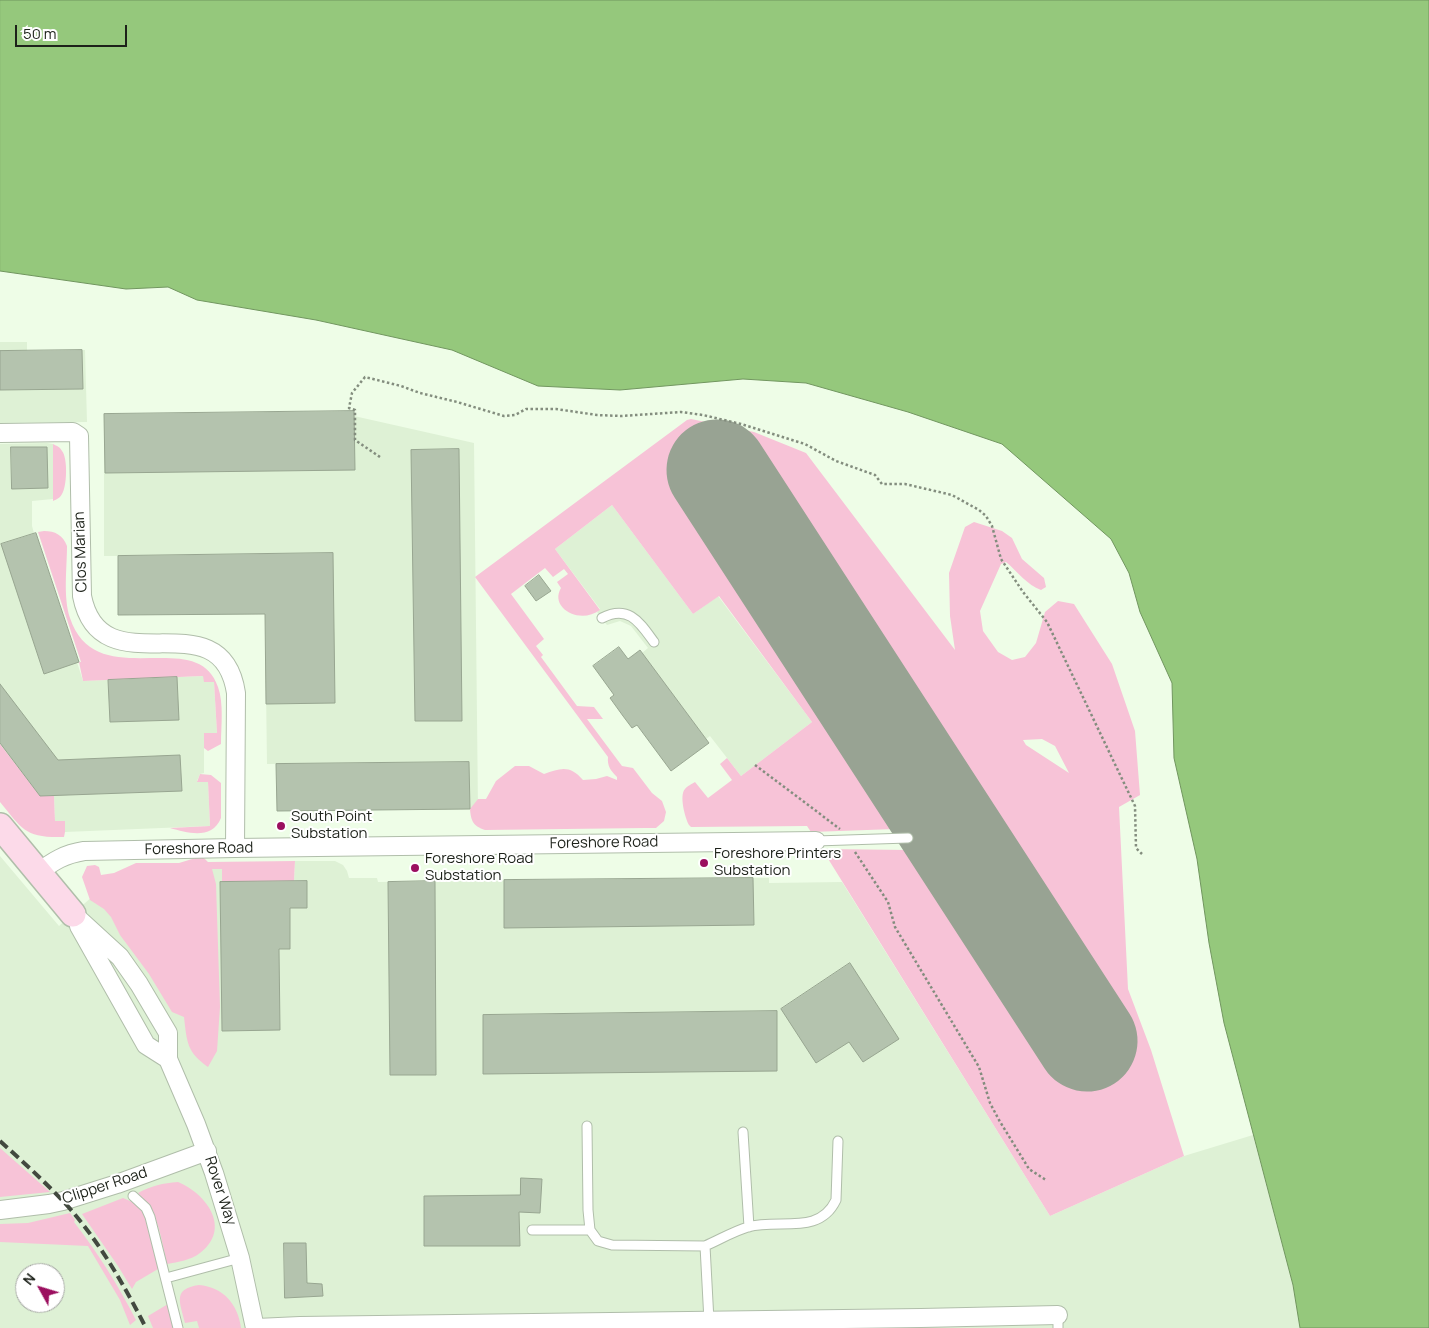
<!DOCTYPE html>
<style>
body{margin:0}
#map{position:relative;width:1429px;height:1328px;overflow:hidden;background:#eefde7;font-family:Manrope,sans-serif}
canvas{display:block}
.north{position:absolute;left:15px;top:1263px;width:50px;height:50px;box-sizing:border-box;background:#fff;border:1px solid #a5a7a3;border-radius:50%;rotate:309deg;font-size:14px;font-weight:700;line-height:20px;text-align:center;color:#1d221a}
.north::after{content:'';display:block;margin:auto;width:18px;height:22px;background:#9b0f5f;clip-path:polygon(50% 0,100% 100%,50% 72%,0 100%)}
.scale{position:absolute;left:15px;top:25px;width:112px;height:22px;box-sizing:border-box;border:2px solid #1d221a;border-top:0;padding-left:6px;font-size:15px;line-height:18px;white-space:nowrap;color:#1d221a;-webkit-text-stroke:4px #fff;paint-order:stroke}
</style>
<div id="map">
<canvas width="1429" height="1328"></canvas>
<div class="north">N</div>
<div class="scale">50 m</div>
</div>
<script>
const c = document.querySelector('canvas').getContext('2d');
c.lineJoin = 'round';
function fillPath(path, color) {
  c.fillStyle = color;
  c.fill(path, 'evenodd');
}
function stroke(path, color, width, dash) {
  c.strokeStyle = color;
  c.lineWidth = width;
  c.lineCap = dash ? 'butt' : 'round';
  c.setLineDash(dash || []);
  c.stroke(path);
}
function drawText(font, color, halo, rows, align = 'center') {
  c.font = font + ' Manrope,sans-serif';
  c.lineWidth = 4;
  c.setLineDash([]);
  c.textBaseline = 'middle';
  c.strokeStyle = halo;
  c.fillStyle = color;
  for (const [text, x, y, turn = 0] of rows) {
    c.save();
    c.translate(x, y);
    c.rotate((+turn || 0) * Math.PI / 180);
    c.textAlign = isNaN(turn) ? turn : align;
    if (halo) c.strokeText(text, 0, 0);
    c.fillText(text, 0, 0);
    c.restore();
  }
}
const built = new Path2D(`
 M0 342H27V351L85 350 87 422 0 423Z
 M354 411V416L474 443 478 809 277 811 276 764H267L265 614 118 615V556H104V414Z
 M47 443 53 444V499L32 501V526L34 533H36L83 681 204 676 214 682 217 733 204 734V773L200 774 197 781H208L210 826 65 832V821H55L54 796H40L0 744V444Z
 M612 505 693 614 718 596 812 722 741 776 710 736 706 739 642 653 648 648 631 626 620 621 607 625 597 612 600 609 555 549Z
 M0 856 59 926 102 888 207 869 222 868V881H294L295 861H335L343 865 347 871 349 878H377L378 882 753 878H769V883L842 882 1050 1216 1184 1156 1253 1135 1293 1285 1300 1328H0ZM25 1273H55V1303H25Z`);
const green = new Path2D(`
 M691 419 754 432 806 453 955 650 950 616 949 573 965 527 974 522 1002 531 1012 538 1022 559 1044 578 1046 587 1041 590C1027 585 1018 572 1006 562L1001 564 980 611 983 631 998 652 1012 660 1025 657 1036 643 1045 612 1058 601 1074 604 1112 664 1135 731 1140 795 1119 807 1128 989 1151 1050 1184 1156 1050 1216 822 849 908 850 895 829 811 832 807 826 691 827 689 825C685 818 679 795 685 789 687 786 692 784 695 782L708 798 732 780 720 764 727 758 741 776 812 722 719 596 693 614 612 505 555 549 600 610C580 625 549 608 561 588L557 582 568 574 564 569 553 577 545 568 511 594 544 639 536 646 543 655 541 657 577 706 594 707 603 719H587L622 766 633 768 652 793 662 801 666 812 664 821 656 828H645L485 830C473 826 471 821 470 809L478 799H486L496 781 515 766H529L544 774C561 768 570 765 583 780L596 779 607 776 617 780V777C611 771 607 766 608 757L475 577 687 420ZM1042 739 1055 746 1069 773 1026 745 1023 740Z
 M53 444C57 446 60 447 62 451 68 458 67 487 62 494 60 498 57 499 53 501Z
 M44 531C55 531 63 535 67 546 67 568 63 597 70 618 96 696 197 624 218 687 224 704 221 726 221 744L208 751 204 748V733H217L214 682H204L203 676 83 681 79 662H81L38 532Z
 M0 744 40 796H54L55 821H65V832L64 837C25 838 23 830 0 802Z
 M200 774 211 775 221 783V818C212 840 188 833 170 828L210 826 208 782H197Z
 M202 856 208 862 295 861 294 881 222 882V869H212L216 884 220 1007 217 1051 208 1067C187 1052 187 1043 184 1017L172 1012 149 974 120 935 111 917 104 909 90 900 82 877 87 866 95 865 99 867 101 875 114 873 136 863H179Z
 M0 1148 50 1192 0 1197Z
 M178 1182C207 1194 232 1229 200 1253 191 1260 178 1262 167 1264 160 1234 160 1217 138 1193 151 1186 163 1183 178 1182Z
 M123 1198 137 1204 145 1213 159 1266 158 1269 136 1282 132 1289 118 1266 82 1214Z
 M70 1213 75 1220 74 1222C98 1253 118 1285 136 1320L130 1325 120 1300 88 1246 0 1242V1224L28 1223Z
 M199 1285C223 1287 238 1304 241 1328H199L197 1321 185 1323C180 1302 172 1289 199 1285Z
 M168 1304 174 1328H153L148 1316Z`);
const water = new Path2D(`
 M0 0H1429V1328H1300L1293 1285 1224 1023 1209 943 1197 859 1174 758 1172 683 1140 612 1129 573 1111 539 1002 444 908 412 806 383 743 379 620 390 538 386 452 350 316 320 197 300 168 287 126 289 0 271Z`);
const runway = new Path2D(`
 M717 470 1087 1041`);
const building = new Path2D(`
 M82 350 83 389 0 390V351Z
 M354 411 355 470 105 473 104 414Z
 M11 447H47L48 488 12 489Z
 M459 449 462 721H415L411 450Z
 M36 533 79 662 44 674 1 544Z
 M333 553 335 703 266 704 265 614 118 615V556Z
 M539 575 551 591 536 601 525 586Z
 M619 647 628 659 640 650 709 743 671 771 637 725 632 728 623 716 610 698 614 695 593 666Z
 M177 677 179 720 110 722 108 680Z
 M0 684 58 760 180 755 182 791 40 796 0 743Z
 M469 762 470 809 277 811 276 764Z
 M753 878 754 925 504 928V880Z
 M307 881V908H290V949H279L280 1030 222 1031 220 882Z
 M435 881 436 1075H390L388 882Z
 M850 963 899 1039 863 1062 849 1042 816 1063 781 1009Z
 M777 1011V1071L483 1074V1015Z
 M521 1178 542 1179 540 1213 519 1212 520 1246H424V1196L520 1195Z
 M284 1243H306L307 1283 322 1284 323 1296 285 1298Z`);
const path = new Path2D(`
 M380 457 355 440V410L349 408 352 393 365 377 401 386 420 393 457 402 504 416 515 415 526 409H556L597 415 621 416 681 412 703 415 741 424 805 444 836 461 875 475 882 484H905L952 495 979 510 986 516 992 526 1001 559 1023 592 1047 622 1135 806 1136 848 1142 854
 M755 765 840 829
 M855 852 888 902 895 927 979 1067 990 1103 999 1120 1029 1169 1046 1180`);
const lane = new Path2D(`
 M602 618C629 604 640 623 654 642
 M816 841 908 838
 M587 1126 588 1210 590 1230 598 1241 612 1245 705 1246 709 1321
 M743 1132 749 1227
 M133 1196 146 1208 150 1217 178 1328
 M532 1230H590
 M705 1246C719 1240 734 1231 748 1227 779 1218 819 1236 836 1200L838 1141
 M166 1278 240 1258
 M1058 1315V1328`);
const street = new Path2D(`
 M0 433 73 432 79 436 82 596C101 692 221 594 236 693L235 848
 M38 873C53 861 65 854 84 851L235 848 816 841
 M73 914 120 957 139 984 168 1033V1059L196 1124 214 1173 240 1258 255 1328
 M79 926 146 1045 168 1059
 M0 1210 49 1204 63 1201 117 1184 207 1151
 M257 1328 300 1326 921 1318 1058 1315`);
const secondary = new Path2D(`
 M0 826 73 914`);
const rail = new Path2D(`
 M0 1141C21 1160 42 1179 62 1200 97 1237 123 1283 146 1328`);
const markers = [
 [281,826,5,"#9b0f5f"],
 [704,863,5,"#9b0f5f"],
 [415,868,5,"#9b0f5f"]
];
const streetNames = [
 ["Clos Marian",81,552,-92],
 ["Foreshore Road",604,843,-1],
 ["Foreshore Road",199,849,-1],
 ["Clipper Road",105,1186,-18],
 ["Rover Way",220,1191,72]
];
const poiNames = [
 ["South Point",291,817],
 ["Substation",291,834],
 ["Foreshore Printers",714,854],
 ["Substation",714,871],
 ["Foreshore Road",425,859],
 ["Substation",425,876]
];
fillPath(built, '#def1d5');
fillPath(green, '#f7c3d7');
fillPath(water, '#95c87c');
stroke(water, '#71965f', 1);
stroke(runway, '#98a393', 101);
fillPath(building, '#b4c3ae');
stroke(building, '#98a691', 1);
stroke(lane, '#b0beaa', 11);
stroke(street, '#b0beaa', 20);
stroke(secondary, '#b0beaa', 28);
stroke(path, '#838d7e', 2.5, [2.5, 2.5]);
stroke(lane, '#fff', 9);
stroke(street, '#fff', 18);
stroke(secondary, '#fcdae9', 25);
stroke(rail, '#42493f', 4, [10, 5]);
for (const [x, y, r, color] of markers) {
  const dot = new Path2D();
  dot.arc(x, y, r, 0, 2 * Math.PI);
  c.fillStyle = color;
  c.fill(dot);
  stroke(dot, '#fff', 2);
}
drawText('15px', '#1d221a', '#fff', streetNames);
drawText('15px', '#1d221a', '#fff', poiNames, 'left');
</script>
